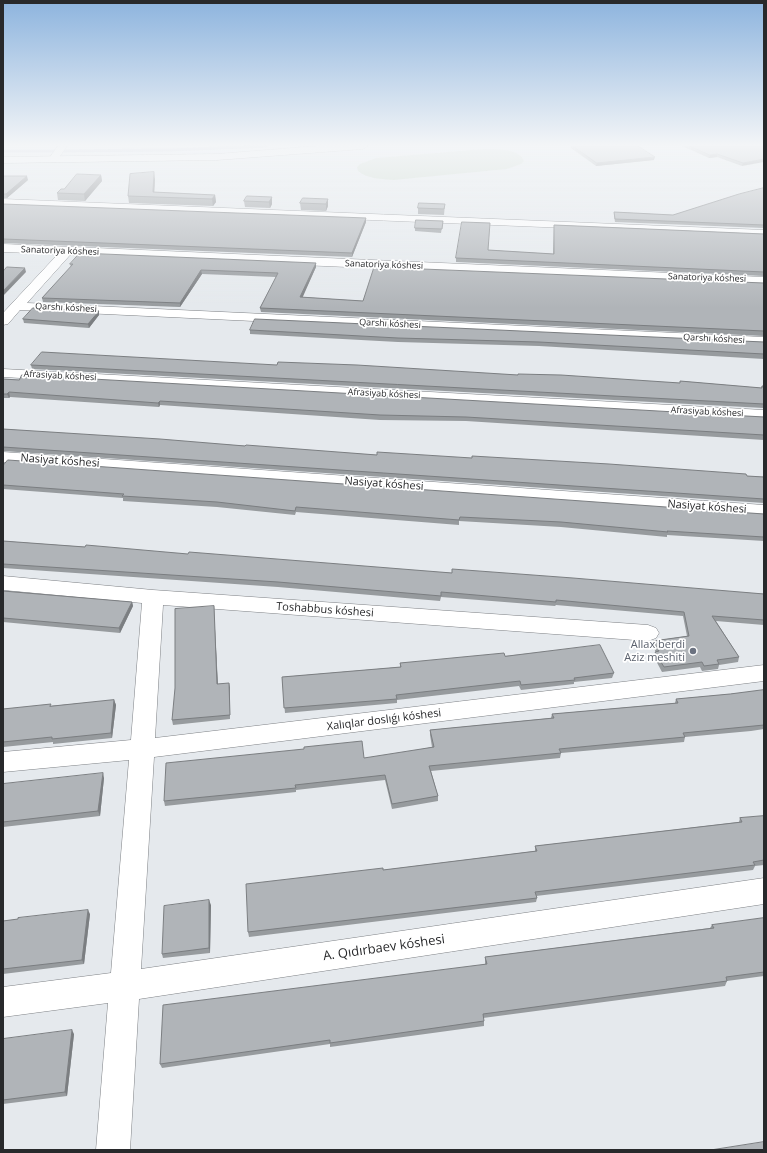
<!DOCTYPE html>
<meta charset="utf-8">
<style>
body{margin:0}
#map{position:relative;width:767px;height:1153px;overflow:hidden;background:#e5e9ed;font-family:"Open Sans",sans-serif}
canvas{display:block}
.frame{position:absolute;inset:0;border:4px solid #28292b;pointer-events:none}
</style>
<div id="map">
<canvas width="767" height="1153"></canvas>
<div class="frame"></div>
</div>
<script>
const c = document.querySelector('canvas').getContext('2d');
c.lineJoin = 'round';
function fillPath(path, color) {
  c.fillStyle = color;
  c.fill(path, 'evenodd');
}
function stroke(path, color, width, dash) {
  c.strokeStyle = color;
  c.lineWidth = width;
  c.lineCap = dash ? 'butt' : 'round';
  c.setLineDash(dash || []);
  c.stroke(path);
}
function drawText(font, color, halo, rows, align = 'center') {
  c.font = font + ' "Open Sans",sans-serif';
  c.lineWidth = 3.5;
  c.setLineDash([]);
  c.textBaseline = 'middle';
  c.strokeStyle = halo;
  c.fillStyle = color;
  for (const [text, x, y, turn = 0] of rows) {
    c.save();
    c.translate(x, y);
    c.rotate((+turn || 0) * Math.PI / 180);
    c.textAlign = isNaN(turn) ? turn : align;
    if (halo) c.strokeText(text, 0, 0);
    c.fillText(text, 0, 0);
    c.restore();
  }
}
const green = new Path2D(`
 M484 149C494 149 520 148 524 161L521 164 507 169 394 180C381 179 368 179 358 171L357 167 360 164 376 158Z`);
const stream = new Path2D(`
 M3 151H55
 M62 151 171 150 266 146`);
const minor = new Path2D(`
 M58 146H67L56 162H50L48 160Z
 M3 199 764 230V236L3 205Z
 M3 244 764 277V285L70 255 27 303 764 337V345L20 310 8 324 3 325V313L58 254 3 252Z
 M3 369 764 410V420L3 377Z
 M3 452 764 505V517L3 462Z
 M3 576 153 590 648 625 656 628 659 633 656 638 648 641 163 605 155 738 764 665V681L154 757 141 969 764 878V904L139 999 130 1150H96L108 1003 3 1017V987L111 973 129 760 3 772V752L131 740 142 603 3 590Z`);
const trunk = new Path2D(`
 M316 146H368L363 149 217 160 3 163V157L217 154Z`);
const wall = new Path2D(`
 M571 146H638L654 160 596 166 571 148Z
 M682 146H764L742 166 717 157 709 158Z
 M101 175 102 181 85 201 58 200 57 193 64 189Z
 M3 176 28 180 7 198H3Z
 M155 179 154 192 215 195 216 202 213 206 129 203 128 196Z
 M764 188V228L615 222 614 216V212L673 215Z
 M272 197V204L270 208 245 207 244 201Z
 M328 199V206L326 211 301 210 300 203Z
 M3 204 366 222 352 257 3 243Z
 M445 204 444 215 418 214V208Z
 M443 221 441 233 415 231V228Z
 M554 225 764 234V276L456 262V258L488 250 553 254Z
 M70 264 316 267 302 297 363 301 764 283V336L261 312 260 308 276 277 202 274 180 307 43 302 42 298 71 267Z
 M99 315 89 328 24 323 23 319Z
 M250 330 764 342V359L539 346 398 342 250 334Z
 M31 365H277L518 375 680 383V381L761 388 762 386H764V408L32 369Z
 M3 379 764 417V440L466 421 380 420 160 405 159 407 10 397 9 398H3Z
 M3 429 377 455 764 477V503L3 451Z
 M3 466 764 514V541L667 535V537L561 527 459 521V525L296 512 295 515 217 507 123 501V498L3 489Z
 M3 541 452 573 764 594V625L716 621 739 657 738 662 719 665 718 669 702 671 700 667 662 672 654 657 656 652 652 646 653 641 687 636 683 616 556 605 555 606 441 597 440 601 278 587 3 568Z
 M3 591 132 602 133 606 120 633 3 622Z
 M214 610 218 684 230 687V719L173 725 172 720Z
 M505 656 614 673 612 678 574 682V684L521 690 519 686 397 700V703L285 713 282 677 400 667V663Z
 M764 690V729L751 731 685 737 684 742 561 753 560 758 431 771 438 796V801L392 809 385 780 296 790V792L165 806 164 801 432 747 430 735V730L551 718 552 714 675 703 676 699 730 694Z
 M114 700 116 705 112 738 53 744V742L3 747V709L51 706Z
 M104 778 100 816 3 827V784Z
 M764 816V865L755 866 753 870 536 896 537 898 536 902 249 937 248 932 383 870 535 851V846L739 822 740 818Z
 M211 905 210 953 163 958 162 954Z
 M90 914 84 964 3 974V921Z
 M764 918V976L727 981 725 986 483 1018 484 1021V1026L330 1047V1044L162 1068 160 1064 485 964V957L710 928 712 925Z
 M74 1034 67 1096 3 1104V1039Z`);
const shadedWall = new Path2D(`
 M717 154V157L709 158 710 155Z
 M655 157 654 160 596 166 597 163Z
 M764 159V162L742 166 743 163Z
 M154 172 155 179 154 197 153 192Z
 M101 175 102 181 85 201 84 194Z
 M27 176 28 180 7 198 6 194Z
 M215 195 216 202 213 206 212 199Z
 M272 197V204L270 208 269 202Z
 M328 199V206L326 211V204Z
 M366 218V222L352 257V253Z
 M316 263V267L301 301 300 297Z
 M25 268 26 272 3 296V291Z
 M201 270 202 274 180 307V303Z
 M99 311V315L89 328 88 324Z
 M9 392 10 397 9 398 7 394Z
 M160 401V405L159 407 158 403Z
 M132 602 133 606 120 633 119 628Z
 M214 606V610L218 689 217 684Z
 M229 683 230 687V719V715Z
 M114 700 116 705 112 738 111 733Z
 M103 773 104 778 100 816 98 811Z
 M209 900 211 905 210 953 209 948Z
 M88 910 90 914 84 964 82 960Z
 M72 1030 74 1034 67 1096 65 1092Z`);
const building = new Path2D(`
 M573 146H638L655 157 597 163Z
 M690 146H764V159L743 163 717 154 710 155Z
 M154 172 153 192 215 195 212 199 128 196 130 174Z
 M77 174 101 175 84 194 57 193 61 189H64Z
 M3 176H27L6 194H3Z
 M764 188V225L615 219 614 212 673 215 739 194Z
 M247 196 272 197 269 202 244 201Z
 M303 198 328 199 326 204 300 203Z
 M419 203 445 204 444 209 418 208Z
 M3 204 366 218 352 253 3 239Z
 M416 220 443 221 442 229 415 228Z
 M462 222 490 223 488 250 554 254V225L764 234V272L456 258Z
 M80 253 316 263 300 297 363 301 374 267 764 283V331L260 308 278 273 201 270 180 303 42 298 73 264H70Z
 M7 267 25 268 3 291V272Z
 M33 308 99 311 88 324 23 319Z
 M255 319 764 342V354L539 342 398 338 250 330Z
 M42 352 277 365 278 362 357 365 518 375V374L561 375 680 383V381L762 388V386H764V404L31 365Z
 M22 375 764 417V435L466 417 380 415 160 401 158 403 9 392 7 394H3V379L19 380Z
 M3 429 160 439 245 446 246 445 377 455V452L472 458V456L609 464 746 474 747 476 764 477V499L3 447Z
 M8 460 764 514V537L667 531 668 532 561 522 460 517 459 520 296 507 295 511 217 502 122 496 124 494 3 485V466Z
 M3 541 85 547 86 545 188 554 189 552 452 573V569L573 578 764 594V620L712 616 739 657 717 660 719 664 704 666 702 662 664 667 655 652 659 651 653 641 689 636 684 612 556 600V602L441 592V596L278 582 3 564Z
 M3 591 132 602 119 628 3 618Z
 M214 606 217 684 229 683 230 715 172 720 175 688V609Z
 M600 645 614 673 574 678 575 680 521 685 520 681 396 695 397 699 284 708 282 677 401 667 400 663 504 653 505 656Z
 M764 690V725L683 733 685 737 559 749 561 753 429 766 438 796 392 804 385 775 295 785 296 788 164 801 166 763 304 749V747L362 741 364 758 434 747 430 730 554 718 552 714 678 703 676 699 730 694Z
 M114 700 111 733 52 739V737L3 742V709L51 704 50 706Z
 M103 773 98 811 3 822V784Z
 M764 816V860L753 862 755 865 535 892 537 898 248 932 246 884 383 868V870L537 851 535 846 742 822 740 818Z
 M209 900V948L162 954 164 906Z
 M88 910 82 960 3 969V921L18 919V918Z
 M764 918V972L726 977 727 981 483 1014 484 1021 330 1043V1040L160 1064 163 1005 487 964 485 957 714 928 712 925Z
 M72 1030 65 1092 3 1100V1039Z
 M764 1142V1150H711Z`);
const markers = [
 [693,651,4,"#6b7280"]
];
const farStreetnames = [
 ["Sanatoriya kóshesi",60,251,2],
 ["Sanatoriya kóshesi",384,265,2],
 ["Sanatoriya kóshesi",707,278,2],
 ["Qarshı kóshesi",66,308,3],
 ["Qarshı kóshesi",390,324,3],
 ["Qarshı kóshesi",714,339,3],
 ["Afrasiyab kóshesi",60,376,3],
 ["Afrasiyab kóshesi",384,394,3],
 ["Afrasiyab kóshesi",707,412,3]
];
const streetNames = [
 ["Nasiyat kóshesi",60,461,4],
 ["Nasiyat kóshesi",384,484,4],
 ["Nasiyat kóshesi",707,507,4],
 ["Toshabbus kóshesi",325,610,4],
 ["Xalıqlar doslıǵı kóshesi",384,720,-7]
];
const worshipNames = [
 ["Allax berdi",685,645],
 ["Aziz meshiti",685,658]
];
const nearStreetnames = [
 ["A. Qıdırbaev kóshesi",384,948,-8]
];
fillPath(green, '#c7d7c6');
stroke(stream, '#a6b4cf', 3);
stroke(minor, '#7e8185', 1);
stroke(trunk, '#7e8185', 1);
fillPath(minor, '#fff');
fillPath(trunk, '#fff');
fillPath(wall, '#979b9e');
fillPath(shadedWall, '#7b7e81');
fillPath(building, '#b0b4b8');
stroke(building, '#7b7e81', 1);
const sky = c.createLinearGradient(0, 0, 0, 308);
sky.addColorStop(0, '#8db4de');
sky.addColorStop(0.47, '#f3f5f7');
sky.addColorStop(1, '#f3f5f700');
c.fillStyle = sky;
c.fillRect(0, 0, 767, 308);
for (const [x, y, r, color] of markers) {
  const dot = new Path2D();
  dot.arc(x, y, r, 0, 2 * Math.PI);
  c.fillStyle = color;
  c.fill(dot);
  stroke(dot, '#fff', 1.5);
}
drawText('9px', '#28292b', '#fff', farStreetnames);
drawText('11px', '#28292b', '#fff', streetNames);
drawText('11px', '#5b616d', '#fff', worshipNames, 'right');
drawText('13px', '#28292b', '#fff', nearStreetnames);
</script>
